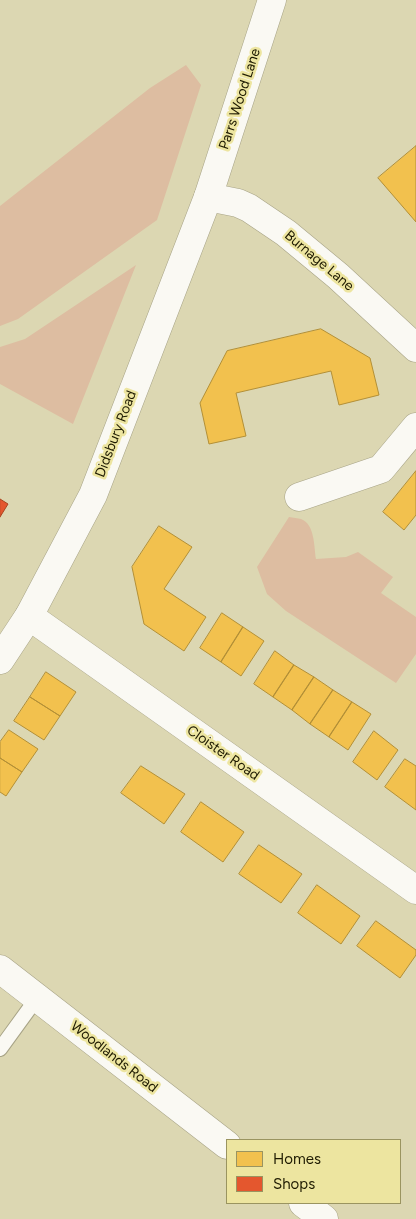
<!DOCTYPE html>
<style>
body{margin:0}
#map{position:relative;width:416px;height:1219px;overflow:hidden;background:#dcd7b2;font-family:Figtree,sans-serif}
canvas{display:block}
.legend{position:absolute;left:226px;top:1139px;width:175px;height:65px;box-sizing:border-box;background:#ede5a0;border:1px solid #9a9460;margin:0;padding:6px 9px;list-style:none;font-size:15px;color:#1e1a01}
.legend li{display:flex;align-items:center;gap:10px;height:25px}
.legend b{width:25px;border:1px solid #9a9460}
</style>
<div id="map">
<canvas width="416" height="1219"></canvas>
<ul class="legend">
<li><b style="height:14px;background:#f2c14e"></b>Homes</li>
<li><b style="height:14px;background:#e4572e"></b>Shops</li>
</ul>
</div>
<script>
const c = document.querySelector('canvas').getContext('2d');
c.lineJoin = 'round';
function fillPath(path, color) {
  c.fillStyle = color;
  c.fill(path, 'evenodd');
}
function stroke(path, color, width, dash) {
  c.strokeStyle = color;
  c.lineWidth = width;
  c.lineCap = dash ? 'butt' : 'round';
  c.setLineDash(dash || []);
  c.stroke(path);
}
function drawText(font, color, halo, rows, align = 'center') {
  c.font = font + ' Figtree,sans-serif';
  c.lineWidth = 5;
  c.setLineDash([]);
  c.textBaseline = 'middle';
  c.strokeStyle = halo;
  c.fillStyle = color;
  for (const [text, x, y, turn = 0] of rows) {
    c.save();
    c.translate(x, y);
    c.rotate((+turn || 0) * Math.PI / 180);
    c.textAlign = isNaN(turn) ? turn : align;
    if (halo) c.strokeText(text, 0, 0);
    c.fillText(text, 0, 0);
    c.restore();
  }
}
const green = new Path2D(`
 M186 65 201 85 157 220 18 319 0 326V206L150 88Z
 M136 265 73 424 0 384V347L25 339Z
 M289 517C293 518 298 518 301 519 315 524 314 547 316 559L346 557 358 552 393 577 381 593 416 617V654L396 683 286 611 267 594 257 567Z`);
const homes = new Path2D(`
 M416 146V222L378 178Z
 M321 329 370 358 379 395 339 405 331 371 236 393 246 436 209 444 200 403 227 351Z
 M416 471V515L404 530 383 512Z
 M159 526 192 547 164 589 206 617 184 651 144 624 132 567Z
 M222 613 243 627 221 662 200 648Z
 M243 627 264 641 241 676 221 662Z
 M275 651 294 665 273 697 254 684Z
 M294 665 314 677 292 710 273 697Z
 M46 672 76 692 60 716 30 697Z
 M314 677 333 690 310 724 292 710Z
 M333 690 352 702 329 737 310 724Z
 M30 697 60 716 44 740 14 721Z
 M352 702 371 714 348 750 329 737Z
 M9 730 38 749 22 772 0 758V742Z
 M374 731 398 750 377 780 353 762Z
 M0 758 22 772 6 796 0 792Z
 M405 759 416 766V810L385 787Z
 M141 766 185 794 164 824 121 793Z
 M201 802 244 832 223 862 181 832Z
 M259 845 302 874 281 903 239 874Z
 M317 885 360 916 341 944 298 913Z
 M376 921 416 950V955L400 978 357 946Z`);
const shops = new Path2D(`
 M0 499 8 504 0 517Z`);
const service = new Path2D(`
 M0 1049 37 998`);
const minor = new Path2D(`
 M208 197 238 203 249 208 286 233 338 276 416 348
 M299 497 381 469 416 427
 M29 616 416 890
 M0 969 227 1145
 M303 1203 324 1219`);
const primary = new Path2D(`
 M0 660 29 616 93 495 208 197 272 0`);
const streetNames = [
 ["Parrs Wood Lane",240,99,-72],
 ["Burnage Lane",319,261,40],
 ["Didsbury Road",116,434,-69],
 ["Cloister Road",223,753,35],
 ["Woodlands Road",114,1057,38]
];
fillPath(green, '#ddbda1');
fillPath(homes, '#f2c14e');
stroke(homes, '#b28f37', 1);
fillPath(shops, '#e4572e');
stroke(shops, '#a94520', 1);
stroke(service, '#a7a386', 16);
stroke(minor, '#a7a386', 29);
stroke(primary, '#a7a386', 29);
stroke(service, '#faf9f3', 14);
stroke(minor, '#faf9f3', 28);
stroke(primary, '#faf9f3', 28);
drawText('14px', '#1e1a01', '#ede5a0', streetNames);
</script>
